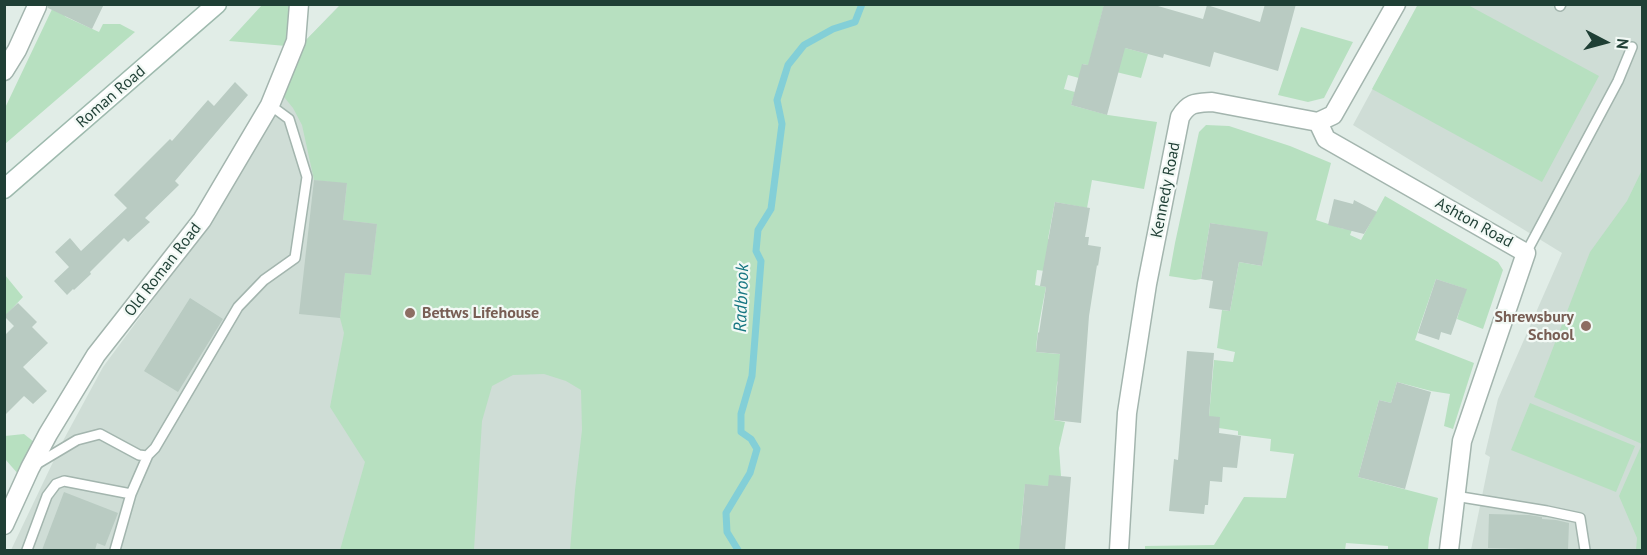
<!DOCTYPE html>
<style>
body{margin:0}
#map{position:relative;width:1647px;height:555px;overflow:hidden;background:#e1ede7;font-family:"PT Sans",sans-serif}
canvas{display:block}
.frame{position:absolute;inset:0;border:6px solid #1f3f35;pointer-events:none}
.north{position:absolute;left:1575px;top:12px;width:60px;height:60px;-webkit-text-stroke:4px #f2f9f5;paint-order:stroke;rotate:96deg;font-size:16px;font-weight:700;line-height:24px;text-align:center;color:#1f3f35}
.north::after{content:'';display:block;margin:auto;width:21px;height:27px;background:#1f3f35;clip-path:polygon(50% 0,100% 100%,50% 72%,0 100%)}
</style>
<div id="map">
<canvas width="1647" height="555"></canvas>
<div class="frame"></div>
<div class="north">N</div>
</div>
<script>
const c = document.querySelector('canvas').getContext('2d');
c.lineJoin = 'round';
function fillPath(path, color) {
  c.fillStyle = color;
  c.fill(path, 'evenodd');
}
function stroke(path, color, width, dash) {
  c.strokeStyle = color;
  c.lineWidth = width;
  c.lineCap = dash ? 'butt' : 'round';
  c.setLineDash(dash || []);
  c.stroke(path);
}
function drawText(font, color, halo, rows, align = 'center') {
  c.font = font + ' "PT Sans",sans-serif';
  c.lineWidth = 4.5;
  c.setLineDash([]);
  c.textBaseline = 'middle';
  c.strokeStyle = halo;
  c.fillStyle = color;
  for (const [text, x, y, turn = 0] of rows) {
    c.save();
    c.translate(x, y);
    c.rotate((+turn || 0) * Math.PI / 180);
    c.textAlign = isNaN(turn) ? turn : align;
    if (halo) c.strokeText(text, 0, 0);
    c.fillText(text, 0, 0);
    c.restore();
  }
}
const built = new Path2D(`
 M340 5 702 135 651 550H11L64 439 103 367 206 228 261 128 305 41Z
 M1418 5H1642V550H1471L1490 457 1485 454 1498 399 1562 253 1353 125Z`);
const green = new Path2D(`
 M1418 4 1468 5 1599 76 1542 182 1372 89Z
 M54 5 66 17 99 32 103 24H120L135 32 5 144 4 110Z
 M262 5H292L286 46 229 41Z
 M340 5H1104L1095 40 1148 54 1141 78 1083 64 1079 78 1068 75 1064 89 1075 92 1071 105 1108 115 1157 122 1144 189 1092 180 1087 208 1055 202 1048 239 1064 241 1069 274 1037 270 1035 285 1046 287C1042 309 1037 330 1036 352L1070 355 1057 383 1054 420 1065 422 1059 448 1061 476 1048 486 1025 485 1021 525 1050 547V550H570L575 490 582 430 581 390 566 381 544 374 513 375 492 386 482 421 474 550H340L365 462 330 407 344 333 340 318 345 273 371 275 377 224 343 220 347 184 314 180 302 125 293 108 280 92 305 41Z
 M1301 27 1353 42 1324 98 1308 102 1278 95Z
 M1206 125 1229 126 1290 146 1331 163 1316 220 1344 229 1354 225 1350 235 1361 240 1385 196 1498 262 1503 270 1483 329 1457 319 1466 289 1436 279 1415 340 1474 363 1453 429 1444 426 1450 394 1431 391 1397 382 1391 403 1379 400 1358 477 1438 498 1429 538 1428 550H1388V546L1346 543 1345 550H1145V546L1214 545 1244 497 1286 498 1294 454 1270 451 1271 439 1238 435V431L1219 428 1209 416 1214 360 1233 362 1235 352 1217 348 1222 310 1230 311 1239 262 1262 266 1267 233 1210 223 1201 279 1195 280 1169 276 1175 243 1199 132Z
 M1642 170V550H1636L1637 538 1619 496 1642 444 1534 397 1590 252 1627 201Z
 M5 275 23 297 5 316Z
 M1530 403 1635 446 1616 492 1511 450Z
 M24 434 34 442 19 475 5 459V436Z`);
const stream = new Path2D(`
 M738 550 727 532 726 513 750 473 757 449 751 439 741 432V414L752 376 761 261 756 251 758 230 771 209 782 124 777 100 788 65 804 45 833 29 855 22 862 4`);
const building = new Path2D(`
 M48 4H104L92 29 48 8Z
 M1104 4H1151L1203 19 1207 5 1260 22 1265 4H1296L1278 71 1214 52 1210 67 1164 54 1163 58 1125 48 1107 115 1071 105 1082 64 1088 65Z
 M235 82 248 95 175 181 179 185 145 218 150 222 128 242 124 238 90 272 91 274 74 290 73 289 67 295 54 281 69 267 55 252 70 238 81 251 127 208 114 195 170 139 172 141 208 100 214 106Z
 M314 180 347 183 343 220 377 224 371 275 345 273 340 318 299 314Z
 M1334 199 1353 204 1354 200 1377 212 1364 234 1328 225Z
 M1055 202 1090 208 1085 237H1089L1088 245 1101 247 1098 266 1097 265 1089 316 1081 423 1054 420 1060 354 1036 352 1038 332 1039 333 1046 287 1040 286Z
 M1210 223 1268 232 1262 266 1239 262 1230 311 1209 308 1213 281 1201 279Z
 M1436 279 1467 289 1451 335 1441 332 1439 340 1418 333Z
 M190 298 223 319 178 392 144 371Z
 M18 303 37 322 32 327 48 343 23 367 47 391 33 404 24 396 4 416V336L14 326 4 316Z
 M1187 351 1214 353 1209 416 1220 417 1219 433 1241 436 1237 468 1223 467 1222 482 1210 481 1208 505H1205L1204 514 1169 511 1174 459 1178 460Z
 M1397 382 1431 392 1405 489 1358 477 1379 400 1391 403Z
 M1049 475 1071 477 1065 550H1019L1025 484 1048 486Z
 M64 492 118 513 105 546 97 543 95 550H42Z
 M1489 514 1529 515 1542 517V519L1556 520 1569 523 1568 550 1488 548Z`);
const lane = new Path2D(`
 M1560 6 1561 4
 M1526 253 1618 81 1632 47
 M35 465 77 440 100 434 139 455 147 456 155 448 238 307 264 280 295 258 307 177 289 119 270 105
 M1455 496 1547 511 1580 518 1585 550
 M27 550 47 496 56 484 64 481 131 494
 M115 550 131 494 148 455`);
const street = new Path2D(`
 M4 71 17 50 37 6
 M1318 122 1326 139 1526 253 1462 441 1449 550
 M4 525 30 468 48 434 96 355 202 220 270 105 296 41 299 4
 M1119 550 1127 413 1147 284 1180 117C1189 102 1196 103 1212 102L1318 122 1333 115 1396 4`);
const secondary = new Path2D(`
 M4 189 217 4`);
const markers = [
 [410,313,6,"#8d6e63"],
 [1586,326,6,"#8d6e63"]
];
const streetNames = [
 ["Roman Road",111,97,-41],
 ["Kennedy Road",1166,190,-79],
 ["Ashton Road",1474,223,29],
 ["Old Roman Road",163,270,-52]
];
const educationNames = [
 ["Bettws Lifehouse",422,313],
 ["Shrewsbury",1574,317,"right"],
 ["School",1574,335,"right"]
];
const waterNames = [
 ["Radbrook",742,298,-88]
];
fillPath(built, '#cfddd6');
fillPath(green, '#b7e0c0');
stroke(stream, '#83cfd7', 7);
fillPath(building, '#b9cbc2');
stroke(lane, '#a3b5ae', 12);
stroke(street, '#a3b5ae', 21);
stroke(secondary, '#9ebaae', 21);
stroke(lane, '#fff', 9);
stroke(street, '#fff', 18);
stroke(secondary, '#fff', 18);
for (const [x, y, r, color] of markers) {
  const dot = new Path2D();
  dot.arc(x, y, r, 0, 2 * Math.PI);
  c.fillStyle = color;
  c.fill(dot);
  stroke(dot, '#f2f9f5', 2);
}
drawText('16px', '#1f3f35', '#f2f9f5', streetNames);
drawText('bold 16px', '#785e54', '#f2f9f5', educationNames, 'left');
drawText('italic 18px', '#147581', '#f2f9f5', waterNames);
</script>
